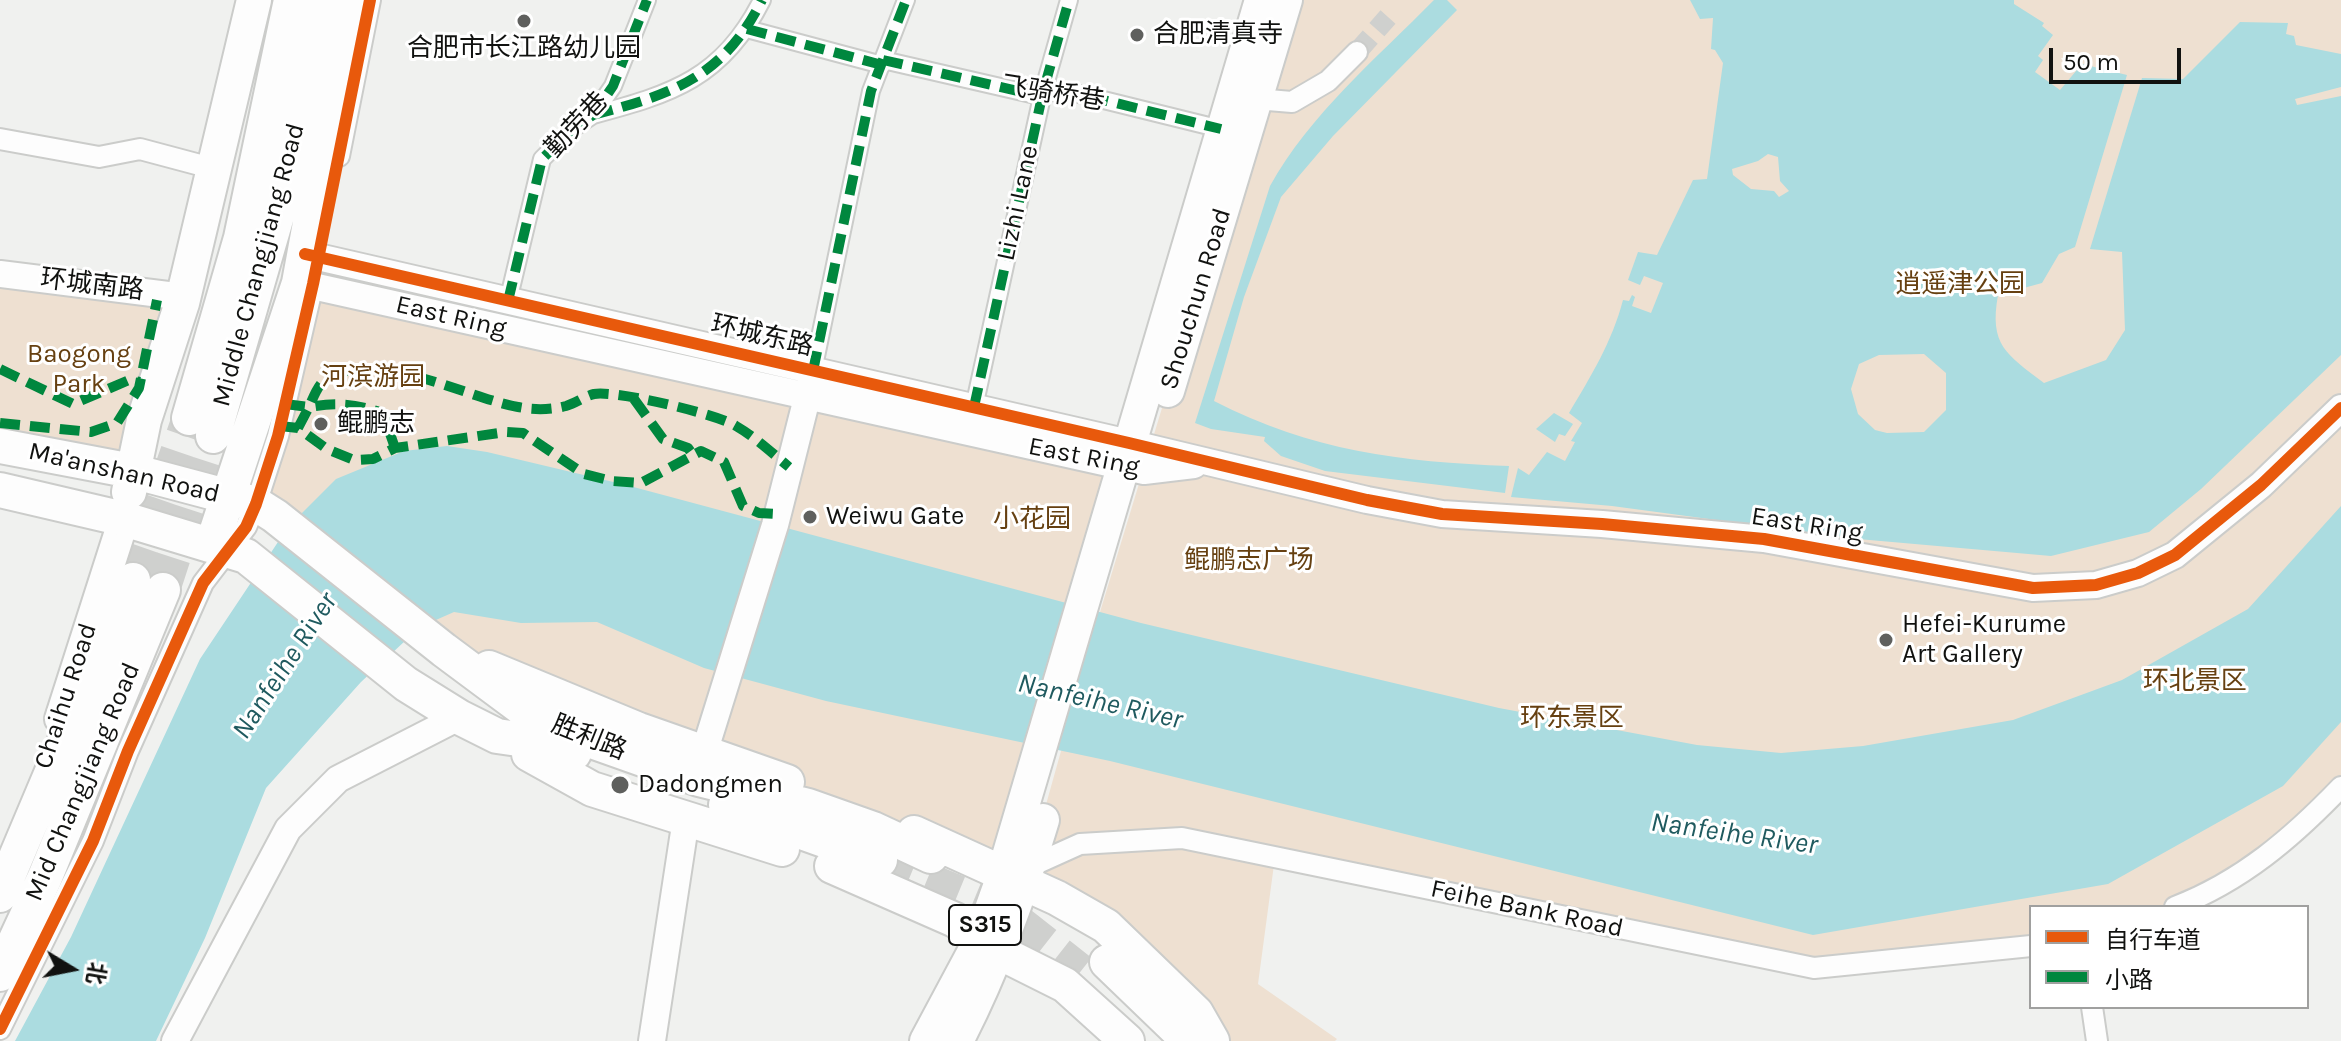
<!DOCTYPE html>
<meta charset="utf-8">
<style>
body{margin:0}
#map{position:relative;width:2341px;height:1041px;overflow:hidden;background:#f0f1ef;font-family:Karla,"Noto Sans SC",sans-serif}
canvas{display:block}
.legend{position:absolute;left:2029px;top:905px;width:280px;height:104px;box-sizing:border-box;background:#fff;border:2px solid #a0a09f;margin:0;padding:10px 14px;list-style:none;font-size:24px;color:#111210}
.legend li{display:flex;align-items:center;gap:16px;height:40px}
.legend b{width:40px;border:2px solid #a0a09f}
.north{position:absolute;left:32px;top:929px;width:80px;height:80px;-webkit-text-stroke:6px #fff;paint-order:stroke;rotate:100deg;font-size:22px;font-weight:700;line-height:32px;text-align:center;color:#111210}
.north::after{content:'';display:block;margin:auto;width:28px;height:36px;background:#111210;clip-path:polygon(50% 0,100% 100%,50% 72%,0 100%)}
.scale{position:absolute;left:2049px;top:48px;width:132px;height:36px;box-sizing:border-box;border:4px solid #111210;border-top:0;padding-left:10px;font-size:24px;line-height:28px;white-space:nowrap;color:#111210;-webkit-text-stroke:6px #fff;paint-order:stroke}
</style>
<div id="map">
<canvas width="2341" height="1041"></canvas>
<ul class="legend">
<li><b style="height:10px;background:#e8590c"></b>自行车道</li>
<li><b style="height:10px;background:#00873e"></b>小路</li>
</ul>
<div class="north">北</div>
<div class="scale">50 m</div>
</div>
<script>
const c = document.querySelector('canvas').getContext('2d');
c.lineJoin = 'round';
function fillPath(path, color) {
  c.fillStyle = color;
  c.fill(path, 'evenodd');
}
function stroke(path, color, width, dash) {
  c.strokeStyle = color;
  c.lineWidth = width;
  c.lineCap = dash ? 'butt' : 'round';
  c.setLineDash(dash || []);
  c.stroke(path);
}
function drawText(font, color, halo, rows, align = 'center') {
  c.font = font + ' Karla,"Noto Sans SC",sans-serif';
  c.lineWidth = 6;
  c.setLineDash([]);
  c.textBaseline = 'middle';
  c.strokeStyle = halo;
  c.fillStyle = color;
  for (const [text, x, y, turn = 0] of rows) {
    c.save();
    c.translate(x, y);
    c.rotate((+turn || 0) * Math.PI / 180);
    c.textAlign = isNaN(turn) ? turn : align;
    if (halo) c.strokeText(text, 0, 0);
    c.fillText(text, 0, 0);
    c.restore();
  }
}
const green = new Path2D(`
 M1286 0H2341V787L2304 826 2175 907H2031V946L1814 968 1275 857 1258 984 1337 1039 1335 1041H1212L1196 1013 1024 883 1100 612Z
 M0 281 182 303 132 471 0 446Z
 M313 284 1123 466 1003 875 444 650 256 504Z`);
const water = new Path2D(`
 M1434 0H1447L1457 10 1333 136 1281 197 1244 297 1214 401C1312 451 1400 462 1509 466L1505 493 1325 471 1281 456 1264 441 1265 437 1211 429 1195 423 1270 186C1310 114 1377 58 1434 0Z
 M1690 0H2014V4L2044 23 2042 26 2053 35 2038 56 2043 60 2035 72 2060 90 2082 64 2127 75 2075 247 2059 254 2042 283 1998 295C1989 345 2006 354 2044 383L2106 360 2125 330 2122 252 2090 249 2142 78 2183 79 2240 22 2288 23 2286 34 2294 36 2296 45 2341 54V87L2295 99 2297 105 2341 96V355L2201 489 2149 532 2051 556 1858 539 1612 506 1511 497 1518 468 1529 475 1547 452 1565 461 1575 442 1571 441 1582 423 1569 413C1591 376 1612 342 1623 300L1629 301 1632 295 1635 297 1632 306 1651 313 1663 283 1644 276 1640 285 1628 280 1638 252 1657 255 1693 180 1707 179 1723 63 1715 50 1711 49 1713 18 1700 19ZM1768 154 1778 157 1780 181 1789 191 1779 197 1774 191 1751 189 1733 175 1732 169 1758 161ZM1924 354 1946 373V410L1924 432 1887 433 1875 430 1858 414 1851 389 1859 364 1879 355Z
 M1554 413 1573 424 1565 436 1559 434 1555 442 1536 429Z
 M447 446 487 452 626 485 1141 623 1499 708 1697 745 1781 753 1863 746 2013 720 2122 680 2248 609 2341 506V722L2283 786 2108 884 1813 935 1110 761 826 701 704 668 597 622 521 623 454 612 420 627 361 682 266 788 205 938 156 1041H15L71 937 200 659 288 527 336 479 404 451Z`);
const minorTunnel = new Path2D(`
 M1357 52 1388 17`);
const trunkTunnel = new Path2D(`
 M133 580 189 418
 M163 590 213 436
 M880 860 1006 912 1081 971`);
const pedestrian = new Path2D(`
 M747 29 882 65
 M883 60 1031 94 1067 91 1221 129
 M593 115C672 94 723 78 762 0
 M508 301 542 159 572 129 593 115 613 86 647 0
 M813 371 871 91 906 0
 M974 407 1043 92 1069 0`);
const minor = new Path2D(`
 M1256 99 1292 102 1328 81 1357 52
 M0 139 99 157 140 149 215 169
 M339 156 370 0
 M1029 867 1080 844 1182 838 1814 968 2031 946
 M2175 907C2242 881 2292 838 2341 787
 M2092 1007 2097 1041
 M0 1029 93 841 128 751 203 583 246 527 256 504 278 436 312 289`);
const tertiary = new Path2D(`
 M305 254 1129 443 1367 500 1442 514 1602 524 1764 539 2033 588 2096 585 2138 573 2175 555 2261 485 2341 408
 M0 274 184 297
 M299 283 1144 471 1194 465
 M704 753 775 525 811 382
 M175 1041 288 829 338 779 459 717
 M652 1041 686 819`);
const secondary = new Path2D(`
 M60 719 124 519`);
const primary = new Path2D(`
 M1168 391 1286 0
 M926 1041 980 940 999 887 1261 0
 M957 1041C994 970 1020 897 1043 820`);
const trunk = new Path2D(`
 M189 418 241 238 291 0
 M213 436 278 212 322 0
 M0 446 132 471 256 504 275 516 444 650 526 711 572 734 699 779 808 806 873 829 931 856
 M0 490 124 519 246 556 406 684 459 717 497 736 539 742 574 753
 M129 492 144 420 182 303 254 0
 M212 545 299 283 351 0
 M489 668 639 730 787 782
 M529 754 592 789 782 849
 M726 805 880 860
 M914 833 1057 898 1106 926 1196 1013 1212 1041
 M832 866 955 920 999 952 1065 985 1127 1041
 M0 895 133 580
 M1107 962 1189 1041
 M0 974 45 877 163 590`);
const quiet = new Path2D(`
 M747 29 882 65
 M883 60 1031 94 1067 91 1221 129
 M593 115C672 94 723 78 762 0
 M508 301 542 159 572 129 593 115 613 86 647 0
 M0 369 73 404 129 380 140 382
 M813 371 871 91 906 0
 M634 399 663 439 688 448 693 455
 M285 404 309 407C314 396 318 383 329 377 379 350 468 398 518 407 533 410 551 410 566 406 576 403 585 396 594 394 616 390 717 414 736 426 755 437 772 453 789 467
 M974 407 1043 92 1069 0
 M0 423 91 432 117 423 139 388 157 300
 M280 426 298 428 327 449 354 460 373 459 395 448 506 432 523 433 584 474 612 481 641 483 701 451 724 462 743 506 759 513 777 514
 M298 428 309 407C337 402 356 404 383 413L395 448`);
const cycleway = new Path2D(`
 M305 254 1129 443 1367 500 1442 514 1602 524 1764 539 2033 588 2096 585 2138 573 2175 555 2261 485 2341 408
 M0 1029 93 841 128 751 203 583 246 527 256 504 278 436 313 284 370 0`);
const markers = [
 [524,21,8,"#5f605e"],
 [1137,35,8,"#5f605e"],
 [321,424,8,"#5f605e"],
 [810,517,8,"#5f605e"],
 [1886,640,8,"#5f605e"],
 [620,785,10,"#5f605e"]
];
const shields = [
 [985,925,72]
];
const shieldNames = [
 ["S315",985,925]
];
const poiNames = [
 ["合肥清真寺",1153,35],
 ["合肥市长江路幼儿园",524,49,"center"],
 ["鲲鹏志",337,424],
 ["Weiwu Gate",826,517],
 ["Hefei-Kurume",1902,625],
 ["Art Gallery",1902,655],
 ["Dadongmen",638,785]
];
const streetNames = [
 ["飞骑桥巷",1053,94,9],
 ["勤劳巷",577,125,-47],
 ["Lizhi Lane",1018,203,-78],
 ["Middle Changjiang Road",259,265,-75],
 ["环城南路",92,285,7],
 ["Shouchun Road",1196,299,-73],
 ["East Ring",451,317,13],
 ["环城东路",762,336,13],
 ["East Ring",1084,457,11],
 ["Ma'anshan Road",124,473,13],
 ["East Ring",1807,525,9],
 ["Chaihu Road",66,696,-72],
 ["胜利路",589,738,22],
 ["Mid Changjiang Road",83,782,-67],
 ["Feihe Bank Road",1527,909,12]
];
const parkNames = [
 ["逍遥津公园",1960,285],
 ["Baogong",79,355],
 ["Park",79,385],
 ["河滨游园",373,378],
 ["小花园",1032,520],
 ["鲲鹏志广场",1249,561],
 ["环北景区",2195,682],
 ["环东景区",1572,719]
];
const waterNames = [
 ["Nanfeihe River",285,666,-57],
 ["Nanfeihe River",1100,702,13],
 ["Nanfeihe River",1734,834,8]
];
fillPath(green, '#eee0d1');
fillPath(water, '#abdce0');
stroke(minorTunnel, '#cfd0ce', 20, [20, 10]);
stroke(trunkTunnel, '#cfd0ce', 34, [34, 17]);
stroke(pedestrian, '#cbccca', 20);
stroke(minor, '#cbccca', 24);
stroke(tertiary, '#cbccca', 30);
stroke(secondary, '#cbccca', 34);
stroke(primary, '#cbccca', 36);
stroke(trunk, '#cbccca', 38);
stroke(pedestrian, '#fdfdfd', 16);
stroke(minor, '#fdfdfd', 20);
stroke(tertiary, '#fdfdfd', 26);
stroke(secondary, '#fdfdfd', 30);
stroke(primary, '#fdfdfd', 32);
stroke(trunk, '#fdfdfd', 34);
stroke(quiet, '#00873e', 10, [20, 10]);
stroke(cycleway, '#e8590c', 12);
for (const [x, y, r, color] of markers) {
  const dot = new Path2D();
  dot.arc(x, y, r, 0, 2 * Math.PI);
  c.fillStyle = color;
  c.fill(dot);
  stroke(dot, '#fff', 3);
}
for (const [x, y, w] of shields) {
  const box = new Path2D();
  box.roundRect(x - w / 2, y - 20, w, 40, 6);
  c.fillStyle = '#fff';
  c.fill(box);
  stroke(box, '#111210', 2);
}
drawText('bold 24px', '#111210', null, shieldNames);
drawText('26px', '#111210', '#fff', poiNames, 'left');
drawText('26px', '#111210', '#fff', streetNames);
drawText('26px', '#664011', '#fff', parkNames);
drawText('italic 28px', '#1f5a5f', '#fff', waterNames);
</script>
